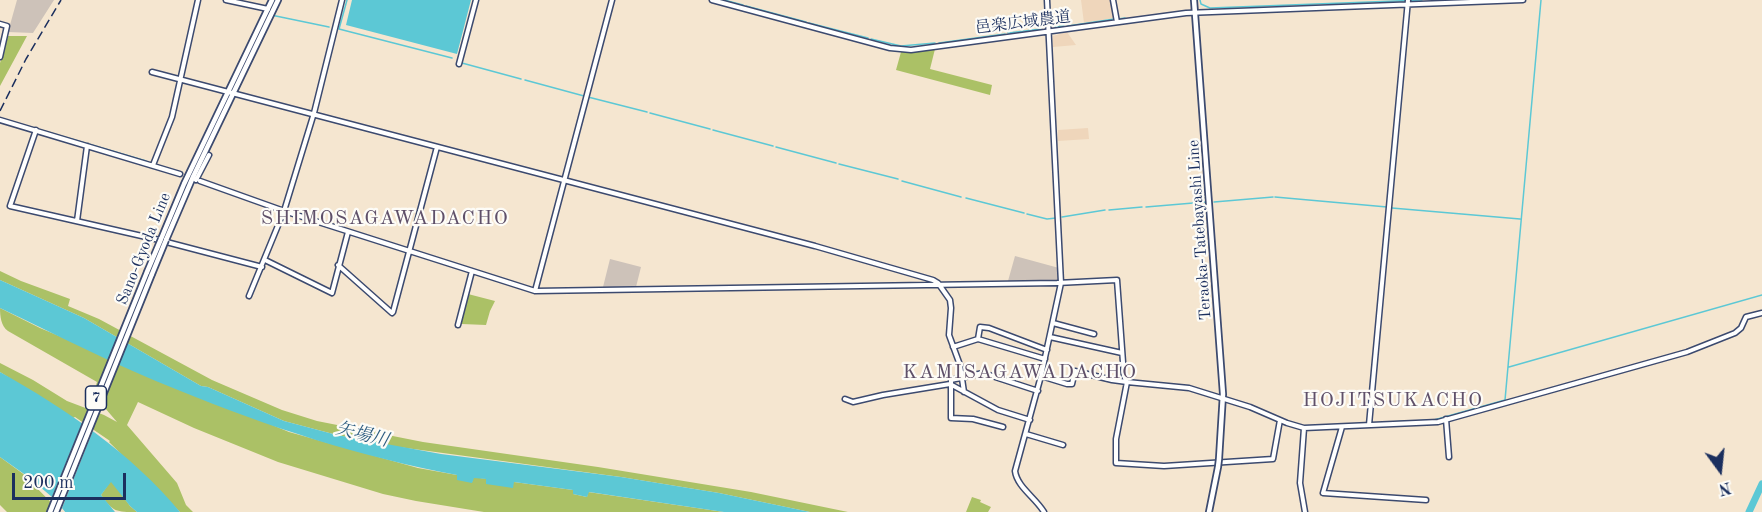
<!DOCTYPE html>
<meta charset="utf-8">
<style>
body{margin:0}
#map{position:relative;width:1762px;height:512px;overflow:hidden;background:#f5e6d0;font-family:"Old Standard TT",serif}
canvas{display:block}
.north{position:absolute;left:1690px;top:440px;width:60px;height:60px;-webkit-text-stroke:4px #fdfcf7;paint-order:stroke;rotate:165deg;font-size:16px;font-weight:700;line-height:24px;text-align:center;color:#1b2f5e}
.north::after{content:'';display:block;margin:auto;width:21px;height:27px;background:#1b2f5e;clip-path:polygon(50% 0,100% 100%,50% 72%,0 100%)}
.scale{position:absolute;left:12px;top:473px;width:114px;height:27px;box-sizing:border-box;border:3px solid #1b2f5e;border-top:0;padding-left:8px;font-size:18px;line-height:21px;white-space:nowrap;color:#1b2f5e;-webkit-text-stroke:4px #fdfcf7;paint-order:stroke}
</style>
<div id="map">
<canvas width="1762" height="512"></canvas>
<div class="north">N</div>
<div class="scale">200 m</div>
</div>
<script>
const c = document.querySelector('canvas').getContext('2d');
c.lineJoin = 'round';
function fillPath(path, color) {
  c.fillStyle = color;
  c.fill(path, 'evenodd');
}
function stroke(path, color, width, dash) {
  c.strokeStyle = color;
  c.lineWidth = width;
  c.lineCap = dash ? 'butt' : 'round';
  c.setLineDash(dash || []);
  c.stroke(path);
}
function drawText(font, color, halo, rows, align = 'center') {
  c.font = font + ' "Old Standard TT","Noto Serif JP",serif';
  c.lineWidth = 4.5;
  c.setLineDash([]);
  c.textBaseline = 'middle';
  c.strokeStyle = halo;
  c.fillStyle = color;
  for (const [text, x, y, turn = 0] of rows) {
    c.save();
    c.translate(x, y);
    c.rotate((+turn || 0) * Math.PI / 180);
    c.textAlign = isNaN(turn) ? turn : align;
    if (halo) c.strokeText(text, 0, 0);
    c.fillText(text, 0, 0);
    c.restore();
  }
}
const built = new Path2D(`
 M1081 0H1112L1114 18 1084 23Z
 M1067 32 1076 45 1053 47V36Z
 M1088 128 1089 139 1058 141V130Z`);
const industrial = new Path2D(`
 M17 0H54L33 33 8 32Z
 M1015 256 1059 268 1058 280 1010 282 1008 281Z
 M610 259 641 267 636 287H603Z`);
const green = new Path2D(`
 M8 36H27L0 86V63Z
 M935 49 930 69 992 85 990 95 896 70 901 52Z
 M0 271 21 281 70 299 68 306 99 319 212 380 282 410 317 421 423 442 598 467 751 492 848 512H810L719 493 621 477 391 446 337 435 284 421 208 387 201 386 84 318 0 280Z
 M468 294 495 301 490 311 486 325 462 324 460 320Z
 M0 308 40 328 289 432 418 468 457 475 472 482 473 477 487 479 486 483 514 482 573 490V494L587 497 588 492 724 512H484L416 501 383 494 278 462 194 428 138 402 127 425 177 483 186 505 193 512H180L109 442 110 441 75 417 73 418 0 372V363L33 380 67 401 104 415 117 422 105 408 90 404 97 382 8 331C1 326 0 316 0 308Z
 M0 457 33 481 32 483 61 512H7L0 505Z
 M110 482H113L130 506 137 512C116 512 113 512 101 495Z
 M972 497 981 500 980 502 991 507 988 512H966Z`);
const water = new Path2D(`
 M352 0H471L457 54 346 25Z
 M0 280 84 318 201 386 208 387 284 421 337 435 441 454 621 477 719 493 810 512H724L589 492 587 497 573 494V490L514 482 513 488 486 484V479L474 478 472 483 457 480V475C361 457 268 427 178 390 117 366 59 336 0 308Z
 M0 372C66 409 131 453 180 512H137L130 506 111 482 101 495 115 512H65L34 481 0 457Z`);
const pier = new Path2D(`
 M83 421 94 428 62 508 65 512H61L32 483 33 481 52 497Z`);
const stream = new Path2D(`
 M347 0 339 29 452 58
 M724 0 743 5
 M1200 0 1201 4 1210 8 1422 0
 M746 6 806 22
 M271 15 329 27
 M1118 19 1125 18
 M809 23 868 38
 M1068 26 1114 19
 M1055 27 1064 26
 M1008 33 1041 29
 M871 39 901 46 935 43
 M939 43 1005 34
 M462 63 521 79
 M525 80 584 96
 M588 97 647 112
 M650 113 710 129
 M0 118 146 161
 M713 130 773 146
 M776 147 836 163
 M839 164 898 179
 M902 181 961 197
 M1275 197 1387 207
 M966 198 1024 213
 M1214 202 1273 197
 M1146 207 1205 202
 M1392 208 1520 219
 M1109 210 1142 207
 M1027 214 1047 219 1056 218
 M1062 217 1105 210
 M1509 367 1762 295
 M1223 397 1239 402
 M1389 422 1434 420 1505 400 1541 0`);
const river = new Path2D(`
 M1749 512 1762 484`);
const minor = new Path2D(`
 M226 0 268 9
 M712 0 890 48 911 50 1186 13 1523 0
 M1113 0 1117 22
 M0 24 7 26 0 57
 M459 64 476 0
 M152 72 815 246 933 280 938 283 950 300 951 308 949 335 960 365 964 392
 M0 120 180 174
 M36 130 10 206 155 239 262 267
 M153 165 172 117 198 0
 M193 177 196 180 209 155
 M200 181 284 211 535 291 1057 283 1117 280 1124 376 1127 382 1189 388 1250 407 1287 423 1304 428 1438 422 1687 352 1735 333 1741 328 1746 317 1762 313
 M77 221 87 146
 M265 260 332 293 348 232
 M338 265 392 313 393 312 437 147
 M535 291 612 0
 M249 296 284 211 314 113 342 0
 M1053 323 1094 334
 M458 325 472 271
 M1050 337 1122 353
 M978 339 980 327 989 328 1047 350
 M953 347 978 339 1045 359
 M1041 376 1067 384H1072L1075 371 1112 380 1127 382 1116 439V463L1164 466 1273 459 1280 420
 M845 399 853 402 883 395 950 384 998 410 1030 420
 M1446 419 1449 457
 M1369 425 1408 0
 M1003 427 973 419 951 418V380L983 373 1038 391
 M1342 427 1323 493 1426 500
 M1304 428 1300 483 1305 512
 M1026 434 1063 445
 M1044 512C1036 498 1017 487 1015 471L1041 376 1061 283 1047 0`);
const major = new Path2D(`
 M1194 0 1223 394 1219 459
 M161 239 184 184 272 0
 M166 240 193 177 278 0
 M50 512 147 272
 M56 512 152 274
 M1209 512 1218 467`);
const rail = new Path2D(`
 M0 111 26 59 61 0`);
const majorBridge = new Path2D(`
 M147 272 161 239
 M152 274 166 240
 M1218 467 1219 459`);
const shields = [
 [96,398,21]
];
const shieldNames = [
 ["7",96,398]
];
const streetNames = [
 ["邑楽広域農道",1023,23,-7],
 ["Teraoka-Tatebayashi Line",1200,230,-94],
 ["Sano-Gyoda Line",144,249,-68]
];
const waterNames = [
 ["矢場川",362,435,14]
];
const quarterNames = [
 ["SHIMOSAGAWADACHO",385,219],
 ["KAMISAGAWADACHO",1020,373],
 ["HOJITSUKACHO",1393,401]
];
fillPath(built, '#efd6bb');
fillPath(industrial, '#cdc2b9');
fillPath(green, '#abc166');
fillPath(water, '#5cc8d5');
fillPath(pier, '#f5e6d0');
stroke(stream, '#5cc8d5', 1.5);
stroke(river, '#5cc8d5', 7);
stroke(minor, '#3c4a6f', 7);
stroke(major, '#3c4a6f', 8);
stroke(minor, '#fff', 4);
stroke(major, '#fff', 4.5);
stroke(rail, '#1b2f5e', 1.5, [9, 4.5]);
stroke(majorBridge, '#3c4a6f', 8, []);
stroke(majorBridge, '#fff', 4.5);
for (const [x, y, w] of shields) {
  const box = new Path2D();
  box.roundRect(x - w / 2, y - 12, w, 24, 4.5);
  c.fillStyle = '#fdfcf7';
  c.fill(box);
  stroke(box, '#1b2f5e', 1.5);
}
drawText('bold 15px', '#1b2f5e', null, shieldNames);
drawText('16px', '#1b2f5e', '#fdfcf7', streetNames);
drawText('italic 18px', '#2e5d82', '#fdfcf7', waterNames);
c.letterSpacing = '1.5px';
drawText('20px', '#5f5069', '#fdfcf7', quarterNames);
c.letterSpacing = '0px';
</script>
